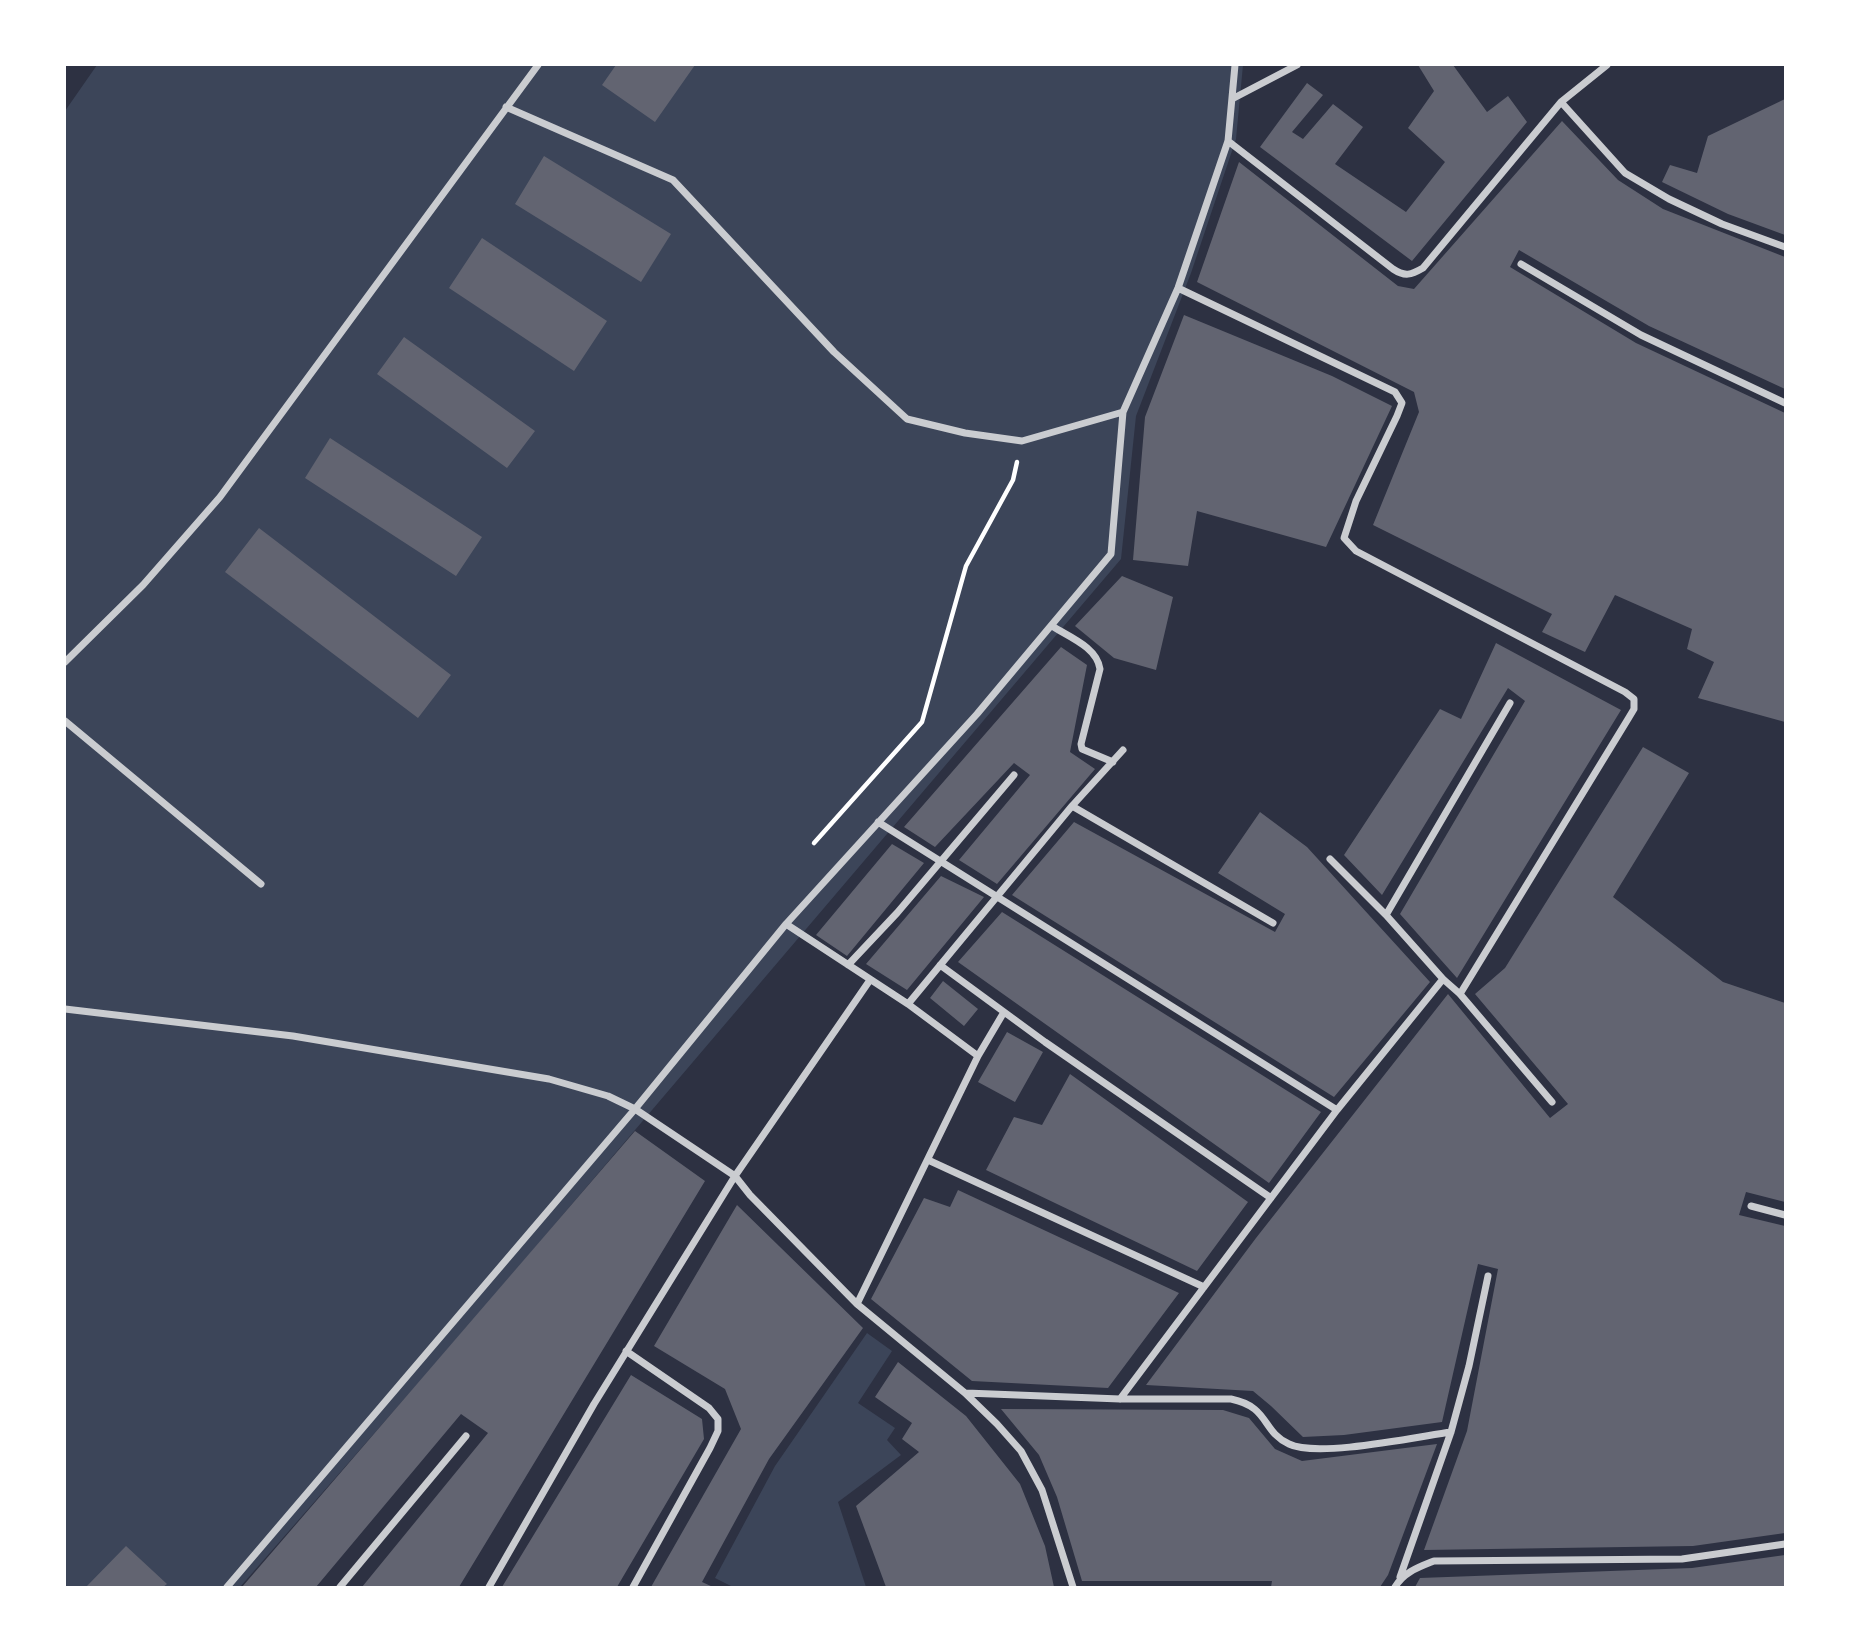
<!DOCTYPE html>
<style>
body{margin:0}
#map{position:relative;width:1850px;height:1652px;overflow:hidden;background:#2d3142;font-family:"Sofia Sans Condensed",sans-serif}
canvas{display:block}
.frame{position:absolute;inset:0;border:66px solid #fff;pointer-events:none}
</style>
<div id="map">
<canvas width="1850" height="1652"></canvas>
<div class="frame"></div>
</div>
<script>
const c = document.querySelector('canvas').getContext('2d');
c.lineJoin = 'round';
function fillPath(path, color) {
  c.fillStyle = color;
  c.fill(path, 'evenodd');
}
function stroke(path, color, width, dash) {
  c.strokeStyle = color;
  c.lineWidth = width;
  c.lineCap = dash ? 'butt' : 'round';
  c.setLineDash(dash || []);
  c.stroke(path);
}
const green = new Path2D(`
 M97 65H1243L1236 139 1191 273 1136 416 1121 559 475 1318 240 1587H65V111Z
 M867 1333 892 1351 858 1403 895 1428 887 1440 901 1455 838 1502 866 1587H733L715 1578 775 1466Z`);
const building = new Path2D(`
 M616 65H695L655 122 602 85Z
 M1418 65H1453L1487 112 1508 96 1527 122 1412 261 1260 147 1307 83 1323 95 1292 132 1303 139 1333 104 1363 127 1335 164 1406 212 1445 162 1408 128 1434 91Z
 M1785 99V235L1728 214 1662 182 1670 165 1697 173 1708 136Z
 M1562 121 1618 180 1663 209 1785 257V389L1649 326 1519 250 1510 267 1636 343 1785 413V722L1698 698 1714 662 1687 649 1692 629 1615 595 1585 652 1542 632 1552 614 1373 525 1419 412 1414 392 1197 282 1239 162 1398 286 1414 289Z
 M544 156 671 234 641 282 515 204Z
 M482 238 607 321 574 371 449 288Z
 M1184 315 1332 376 1392 406 1326 547 1197 511 1188 566 1133 560 1145 417Z
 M404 337 535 431 507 468 377 374Z
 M330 438 482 537 456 576 305 478Z
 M259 528 451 675 418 718 225 572Z
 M1122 576 1173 597 1156 670 1114 658 1075 626Z
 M1496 643 1621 710 1457 978 1400 914 1525 701 1508 688 1382 895 1344 855 1440 709 1461 719Z
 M1061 647 1087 665 1070 752 1095 769 997 884 959 860 1030 775 1014 763 935 847 904 827Z
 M1643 747 1689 773 1613 897 1723 982 1785 1003V1202L1746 1192 1739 1215 1785 1226V1533L1693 1546 1424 1550 1467 1431 1498 1269 1478 1264 1442 1422 1344 1435 1303 1437 1271 1406 1253 1391 1146 1385 1256 1238 1448 994 1550 1118 1568 1104 1475 994 1505 968Z
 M1260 812 1307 847 1430 982 1334 1097 1012 895 1074 822 1275 932 1285 914 1218 873Z
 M892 844 924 863 847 956 816 935Z
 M941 876 984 897 907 990 866 964Z
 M1002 912 1321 1112 1269 1183 958 962Z
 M943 981 978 1009 964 1026 930 998Z
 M1007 1032 1043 1052 1015 1102 978 1082Z
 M1070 1074 1248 1202 1197 1271 986 1170 1014 1117 1042 1125Z
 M635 1131 705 1181 459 1587H362L488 1433 461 1414 316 1587H242Z
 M958 1190 1179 1293 1108 1388 972 1381 871 1299 924 1198 950 1207Z
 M737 1205 863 1328 769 1459 702 1582 713 1587H651L741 1429 725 1389 654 1346Z
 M898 1362 966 1416 1020 1484 1045 1546 1054 1587H886L856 1506 919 1452 902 1439 912 1423 875 1397Z
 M631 1375 702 1419 704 1439 617 1587H502Z
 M1001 1409 1223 1410 1249 1418 1275 1449 1302 1461 1437 1444 1388 1575 1380 1587H1271L1272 1581H1082L1057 1497 1039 1455Z
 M126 1546 167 1584 163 1587H86Z
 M1785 1555V1587H1415L1420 1578 1692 1568Z`);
const path = new Path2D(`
 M814 843 922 722 966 566 1013 480 1017 462`);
const minor = new Path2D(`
 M1232 99 1297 65
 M1561 102 1625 173 1669 199 1722 224 1785 247
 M506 107 673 180 834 352 907 419 965 433 1022 441 1123 412 1178 288 1228 141 1235 65
 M1228 141 1393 269C1405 277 1411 275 1423 268L1561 102 1607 65
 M1521 264 1641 335 1785 403
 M1178 288 1395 392 1402 403 1397 416 1356 501 1344 538 1356 551 1625 692 1634 699V709L1628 719 1460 994
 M1052 626C1069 637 1097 647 1100 669L1081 744 1082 749 1113 762
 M65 662 143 585 220 497 538 65
 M65 721 261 884
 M1072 806 1273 923
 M878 822 1337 1110
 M1330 859 1386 915 1443 979 1460 994 1552 1102
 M1386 915 1510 703
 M786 924 908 1004 978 1056
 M848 965 897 913 1014 775
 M940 965 1045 1042 1271 1198
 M908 1004 1072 806 1123 750
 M65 1009 293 1036 549 1079 608 1096 635 1109 735 1176 750 1195 857 1304 965 1393 997 1424 1021 1451 1042 1490 1073 1587
 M928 1160 1204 1287
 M1751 1206 1785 1215
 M857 1304 978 1056 1004 1012
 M626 1351 709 1408 718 1419V1431L710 1448 633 1587
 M966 1393 1120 1399H1231C1270 1407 1261 1431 1289 1444 1317 1458 1416 1437 1451 1432
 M1120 1399 1337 1110 1443 979
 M1400 1577 1451 1432 1469 1366 1488 1276
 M227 1587 635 1109 786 924 977 714 1111 554 1123 412
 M340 1587 466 1436
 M489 1587 594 1404 735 1176 870 980
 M1395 1587C1404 1572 1419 1567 1434 1561L1682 1559 1785 1544`);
fillPath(green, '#3c4559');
fillPath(building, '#626471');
stroke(path, '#fff', 4.5);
stroke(minor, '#caccd0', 7);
</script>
